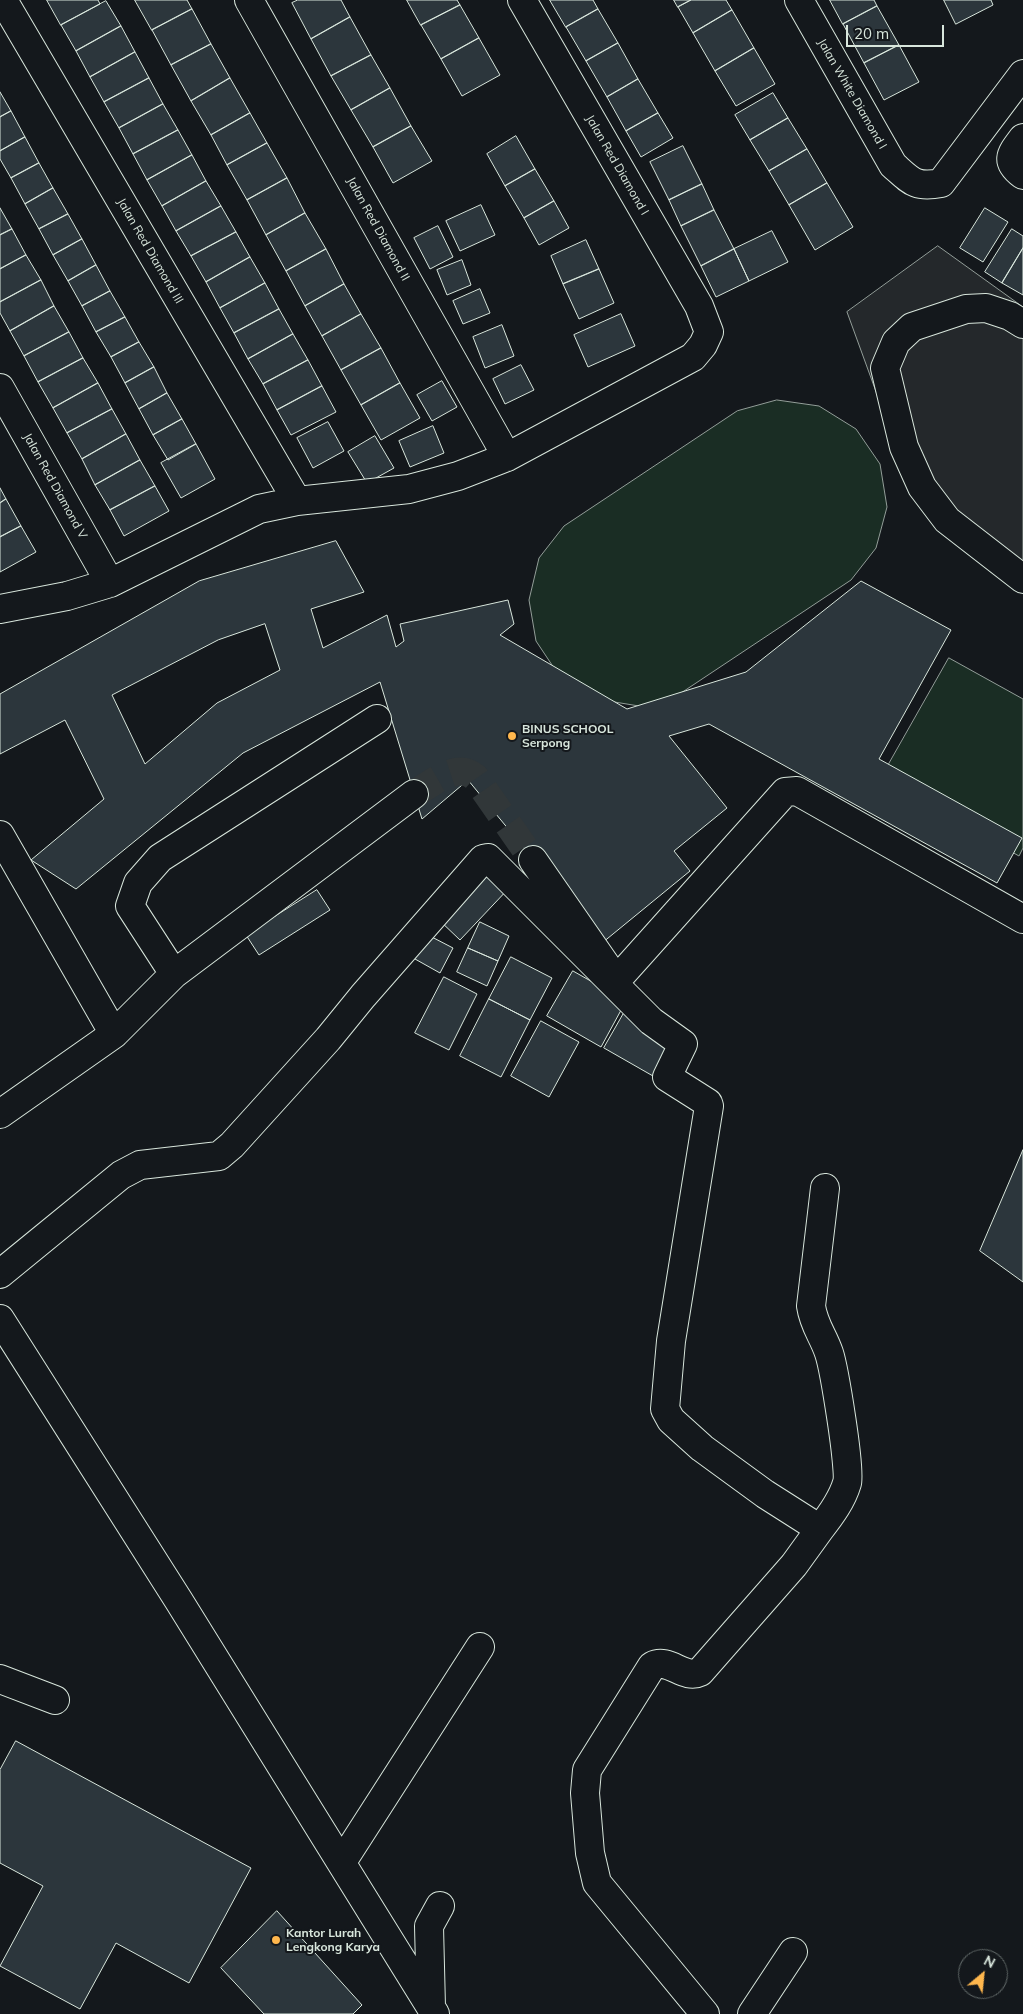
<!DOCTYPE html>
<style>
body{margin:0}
#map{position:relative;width:1023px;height:2014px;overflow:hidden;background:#14181c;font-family:Mulish,sans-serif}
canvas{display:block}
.north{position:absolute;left:958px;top:1949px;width:50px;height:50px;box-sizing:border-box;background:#14181c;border:1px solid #626a69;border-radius:50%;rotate:28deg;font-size:14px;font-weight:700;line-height:20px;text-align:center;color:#d8e6dc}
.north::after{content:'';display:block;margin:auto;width:18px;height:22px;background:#ffb74d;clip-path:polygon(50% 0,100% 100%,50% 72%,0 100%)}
.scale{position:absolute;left:846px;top:25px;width:98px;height:22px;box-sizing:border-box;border:2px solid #d8e6dc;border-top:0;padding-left:6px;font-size:15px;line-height:18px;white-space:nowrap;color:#d8e6dc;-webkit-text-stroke:4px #14181c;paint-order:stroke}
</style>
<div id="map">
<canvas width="1023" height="2014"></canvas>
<div class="north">N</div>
<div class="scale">20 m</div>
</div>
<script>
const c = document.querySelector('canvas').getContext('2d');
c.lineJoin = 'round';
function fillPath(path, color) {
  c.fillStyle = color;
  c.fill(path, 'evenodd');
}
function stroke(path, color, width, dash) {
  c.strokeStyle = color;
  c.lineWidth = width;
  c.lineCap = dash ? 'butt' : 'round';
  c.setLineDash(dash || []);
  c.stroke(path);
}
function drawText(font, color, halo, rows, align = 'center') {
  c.font = font + ' Mulish,sans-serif';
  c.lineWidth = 4;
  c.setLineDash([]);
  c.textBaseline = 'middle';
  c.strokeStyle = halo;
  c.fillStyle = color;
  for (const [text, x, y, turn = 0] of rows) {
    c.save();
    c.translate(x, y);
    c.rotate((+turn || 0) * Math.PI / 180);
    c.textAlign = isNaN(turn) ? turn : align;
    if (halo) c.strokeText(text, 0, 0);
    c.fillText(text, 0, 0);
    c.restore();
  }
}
const green = new Path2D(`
 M777 400 819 406 856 429 880 464 887 507 876 548 851 580 678 695 639 706 596 699 560 677 536 641 529 600 539 558 564 526 737 411Z
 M949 658 1023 699V848L1019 856 881 778Z`);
const parking = new Path2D(`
 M938 246 1023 307V575L914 496 847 312Z`);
const building = new Path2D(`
 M47 0H98L100 4 61 25Z
 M135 0H187L192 9 152 30Z
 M298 0H341L350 17 311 39 292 3Z
 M407 0H457L460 5 421 25Z
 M550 0H593L598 9 566 27Z
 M674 0H691L678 7Z
 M691 0H726L732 10 693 33 678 7Z
 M830 0H874L877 6 843 24Z
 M944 0H991L993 5 956 24Z
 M106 1 121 26 76 51 61 25Z
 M460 5 479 38 441 59 421 25Z
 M877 6 899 45 864 63 843 24Z
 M192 9 211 44 171 65 152 30Z
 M598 9 618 43 586 61 566 27Z
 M732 10 754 48 715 71 693 33Z
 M350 17 371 55 331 76 311 39Z
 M121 26 135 52 90 77 76 51Z
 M479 38 500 75 462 96 441 59Z
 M618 43 638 79 607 97 586 61Z
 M211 44 230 78 191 101 171 65Z
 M899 45 919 82 884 100 864 63Z
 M754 48 775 84 736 106 715 71Z
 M135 52 149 78 104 102 90 77Z
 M371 55 390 88 351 110 331 76Z
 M149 78 163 104 119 128 104 102Z
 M230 78 250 113 211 135 191 101Z
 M638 79 658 113 626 131 607 97Z
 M390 88 411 126 373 147 351 110Z
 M0 92 11 111 0 117Z
 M773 93 788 118 750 140 735 115Z
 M163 104 178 130 133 154 119 128Z
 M11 111 25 137 0 151V117Z
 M250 113 267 143 227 165 211 135Z
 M658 113 673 138 641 157 626 131Z
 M788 118 807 149 769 171 750 140Z
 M411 126 432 161 393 183 373 147Z
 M178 130 192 155 147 180 133 154Z
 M516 136 535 169 505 186 487 154Z
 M25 137 39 163 11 178 0 159V151Z
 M267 143 287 178 247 200 227 165Z
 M683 146 702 184 669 200 650 162Z
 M807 149 827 183 789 205 769 171Z
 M192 155 206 181 162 206 147 180Z
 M39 163 53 188 25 204 11 178Z
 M535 169 554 201 524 218 505 186Z
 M287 178 305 213 266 235 247 200Z
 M206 181 221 206 176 231 162 206Z
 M827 183 853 227 815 250 789 205Z
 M702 184 714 210 681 226 669 200Z
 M53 188 68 214 39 229 25 204Z
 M554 201 569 228 539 245 524 218Z
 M481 205 495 235 460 251 446 221Z
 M221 206 236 232 191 256 176 231Z
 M0 208 12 229 0 235Z
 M985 208 1008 222 983 262 960 248Z
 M714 210 734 249 701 266 681 226Z
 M305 213 326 249 286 271 266 235Z
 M68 214 82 239 53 255 39 229Z
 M438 226 453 257 430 269 414 238Z
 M12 229 26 255 0 269V235Z
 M1012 229 1023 236V248L1002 283 985 272Z
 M772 231 788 262 749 281 734 249Z
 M236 232 250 257 206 282 191 256Z
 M82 239 96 265 68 281 53 255Z
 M586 240 599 269 563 284 551 256Z
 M1023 248V295L1002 283Z
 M326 249 344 284 305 306 286 271Z
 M734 249 749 281 716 297 701 266Z
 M26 255 41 280 0 302V269Z
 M250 257 265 283 220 308 206 282Z
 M462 260 471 285 447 295 437 270Z
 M96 265 110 291 82 306 68 281Z
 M599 269 614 303 579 319 563 284Z
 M41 280 54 306 10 331 0 313V302Z
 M265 283 279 309 234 333 220 308Z
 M344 284 361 314 322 336 305 306Z
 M480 289 490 313 463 324 453 301Z
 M110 291 125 317 96 332 82 306Z
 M54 306 69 332 24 356 10 331Z
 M279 309 293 334 248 359 234 333Z
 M361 314 381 348 341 370 322 336Z
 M621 314 635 346 588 367 574 335Z
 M125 317 139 342 111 357 96 332Z
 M502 325 514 356 485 368 473 337Z
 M69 332 83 358 38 382 24 356Z
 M293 334 308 360 263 384 248 359Z
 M139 342 154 367 125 383 111 357Z
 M381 348 400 383 361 405 341 370Z
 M83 358 98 383 53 408 38 382Z
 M308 360 322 386 277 410 263 384Z
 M521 365 534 390 505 404 493 379Z
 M154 367 167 393 139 409 125 383Z
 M442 381 457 407 432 421 417 395Z
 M98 383 112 409 67 433 53 408Z
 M400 383 420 418 381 440 361 405Z
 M322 386 336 412 291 435 277 410Z
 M167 393 182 419 153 435 139 409Z
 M112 409 126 434 82 459 67 433Z
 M182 419 196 444 168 460 153 435Z
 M328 422 344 451 313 468 297 438Z
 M433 426 444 453 410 467 399 441Z
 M126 434 140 460 95 485 82 459Z
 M375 436 394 468 367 483 348 452Z
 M196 444 215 479 181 498 161 463Z
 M140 460 155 486 110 510 95 485Z
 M155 486 169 511 124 536 110 510Z
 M0 488 6 499 0 503Z
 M6 499 21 526 0 537V503Z
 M21 526 36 552 0 572V537Z
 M336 541 364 592 311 609 323 648 387 615 396 647 404 641 400 624 508 600 514 624 500 635 627 709 746 672 861 581 951 630 879 759 1022 838 997 883 709 724 669 736 727 808 674 851 690 871 602 943 468 780 422 819 380 682 243 753 76 889 31 860 104 799 65 720 0 754V694L199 581ZM265 624 280 670 217 703 145 764 112 695 218 640Z
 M488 865 510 887 460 940 438 919Z
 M317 890 330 910 259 955 246 935Z
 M480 922 509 936 498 961 468 948Z
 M428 935 453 948 440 973 415 959Z
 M468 948 498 961 487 986 457 972Z
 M511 957 552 978 530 1020 489 999Z
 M573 971 626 1001 601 1047 547 1016Z
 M444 977 477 994 449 1050 415 1033Z
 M489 999 530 1020 501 1077 460 1056Z
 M624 1013 680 1045 660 1080 604 1048Z
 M541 1021 579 1042 549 1097 511 1076Z
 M1023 1150V1282L980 1251Z
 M16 1741 251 1868 189 1983 116 1943 80 2009 0 1966 43 1886 0 1863V1770Z
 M277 1911 362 2005 353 2014H264L221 1968Z`);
const minorTunnel = new Path2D(`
 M414 794C432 784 456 761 475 777L533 860`);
const minor = new Path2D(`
 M3 0 297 501
 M249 0 507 457
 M799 0 893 165C911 181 915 188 941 183L1023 74
 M1023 138C1011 154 1004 161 1023 175
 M1023 324 1010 316 986 308 966 309 912 327 896 342 885 368 904 447 922 487 947 520 1023 579
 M0 388 110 583
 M0 609 67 596 110 583 259 509 297 501 409 489 458 476 507 457 693 357 703 345 709 332 699 306 522 0
 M0 835 114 1034
 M533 860 612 974 617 976 622 974 785 792 797 791 1023 919
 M174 974 130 906 138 883 160 858 377 719
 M0 1114 114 1034 174 974 414 794
 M0 1274 121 1175 140 1165 219 1156 232 1145 328 1039 363 996 483 859 488 858 651 1021 683 1044 667 1077 708 1103 709 1106 671 1341 665 1409 671 1420 702 1448 765 1494 820 1529 794 1565 700 1672C684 1680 669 1657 652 1666L587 1770 585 1793 590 1853 597 1883 705 2014
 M0 1319 179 1601 435 2014
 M820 1529C831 1515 842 1500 847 1483 851 1470 834 1368 829 1353 823 1335 814 1326 811 1306L825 1188
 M0 1679 55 1700
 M342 1862 480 1647
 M431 2007 429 1926 440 1906
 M752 2014 793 1952`);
const markers = [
 [512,736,5,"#ffb74d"],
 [276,1940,5,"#ffb74d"]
];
const streetNames = [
 ["Jalan White Diamond I",852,94,60],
 ["Jalan Red Diamond I",617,165,60],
 ["Jalan Red Diamond II",378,229,61],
 ["Jalan Red Diamond III",150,251,60],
 ["Jalan Red Diamond V",55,486,61]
];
const poiNames = [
 ["BINUS SCHOOL",522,729],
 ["Serpong",522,743],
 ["Kantor Lurah",286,1933],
 ["Lengkong Karya",286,1947]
];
fillPath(green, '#1a2d24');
stroke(green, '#939e99', 1);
fillPath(parking, '#24282b');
stroke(parking, '#939e99', 1);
fillPath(building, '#2c363c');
stroke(building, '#d8e6dc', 1);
stroke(minorTunnel, '#313739', 28, [28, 14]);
stroke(minor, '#d8e6dc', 30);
stroke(minor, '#14181c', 28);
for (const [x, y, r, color] of markers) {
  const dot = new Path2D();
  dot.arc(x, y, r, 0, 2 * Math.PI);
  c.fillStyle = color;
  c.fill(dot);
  stroke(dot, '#14181c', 2);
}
drawText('12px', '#d8e6dc', '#14181c', streetNames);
drawText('bold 12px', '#d8e6dc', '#14181c', poiNames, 'left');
</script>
